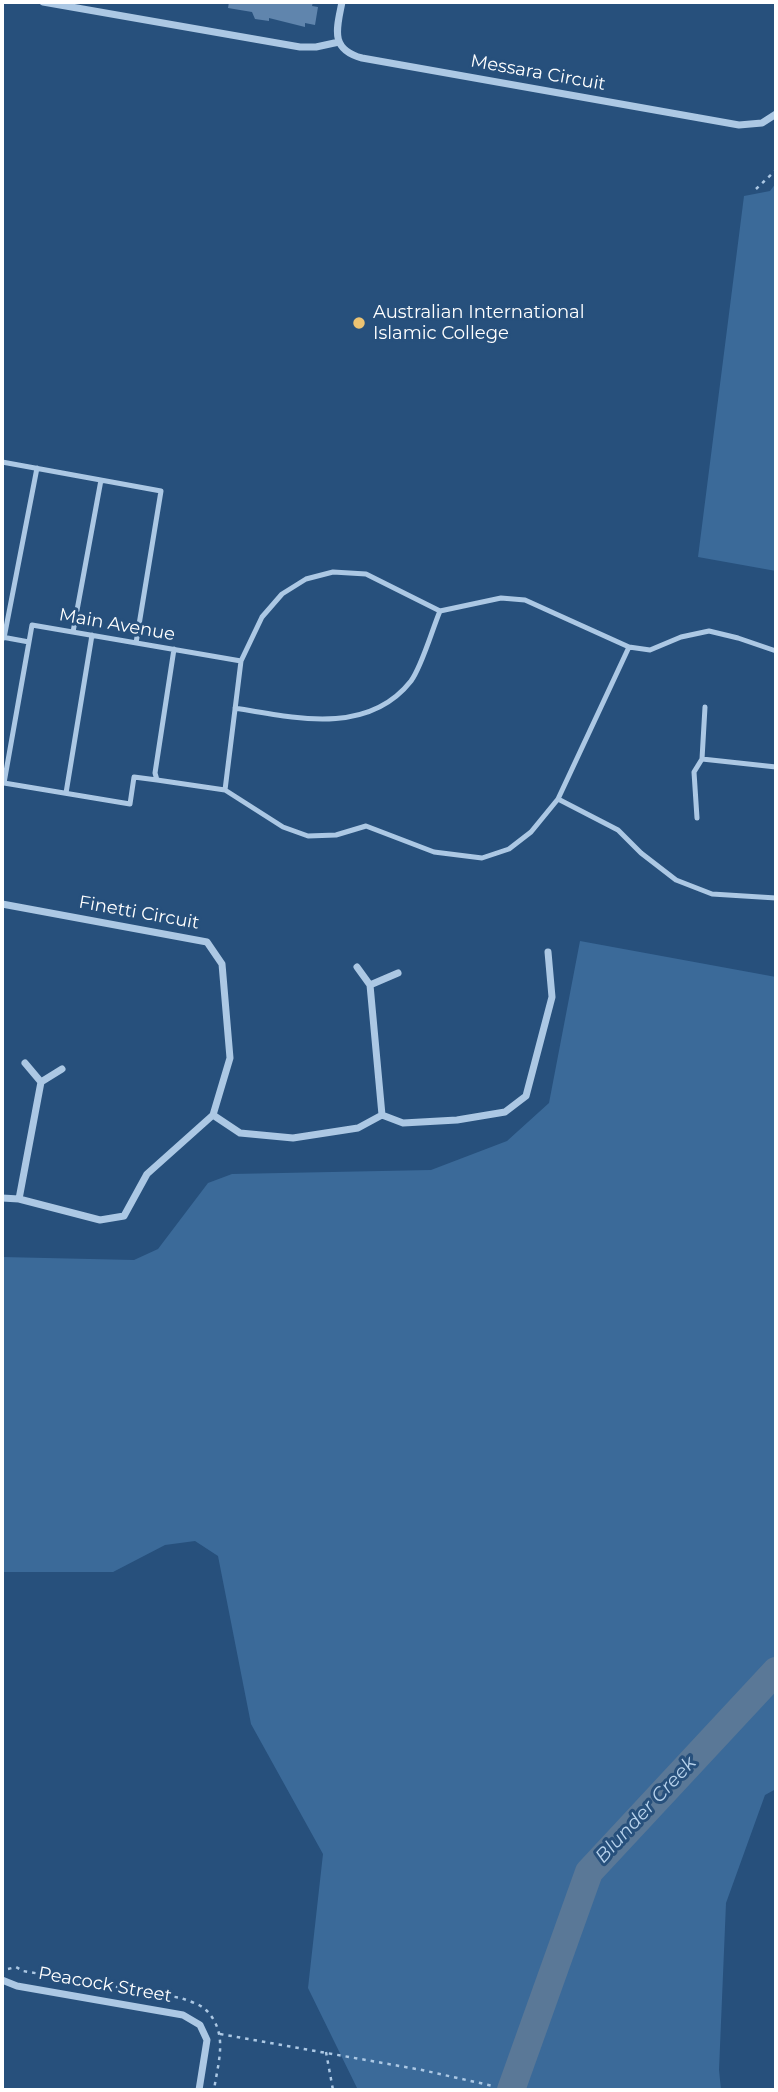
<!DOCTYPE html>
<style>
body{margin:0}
#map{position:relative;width:778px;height:2092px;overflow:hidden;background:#27507c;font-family:Montserrat,sans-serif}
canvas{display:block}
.frame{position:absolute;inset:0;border:4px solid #fff;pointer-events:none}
</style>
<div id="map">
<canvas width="778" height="2092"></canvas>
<div class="frame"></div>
</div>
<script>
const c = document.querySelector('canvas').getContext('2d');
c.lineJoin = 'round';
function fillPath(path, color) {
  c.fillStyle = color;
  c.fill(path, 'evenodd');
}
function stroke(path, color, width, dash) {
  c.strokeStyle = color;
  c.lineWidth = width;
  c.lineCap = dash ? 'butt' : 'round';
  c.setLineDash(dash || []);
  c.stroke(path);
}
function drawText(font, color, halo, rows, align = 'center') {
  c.font = font + ' Montserrat,sans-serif';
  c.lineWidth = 6;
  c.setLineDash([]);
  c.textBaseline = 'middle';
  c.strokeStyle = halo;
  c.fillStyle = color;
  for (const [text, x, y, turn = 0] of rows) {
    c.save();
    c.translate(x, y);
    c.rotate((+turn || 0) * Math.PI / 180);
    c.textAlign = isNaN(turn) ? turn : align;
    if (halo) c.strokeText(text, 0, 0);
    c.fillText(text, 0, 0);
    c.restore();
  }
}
const green = new Path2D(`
 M776 183V571L698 557 744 196 770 191Z
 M580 941 776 977V1789L765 1795 726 1903 719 2070 721 2090H358L308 1988 323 1854 251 1724 218 1556 195 1541 165 1545 113 1572H2V1257L134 1260 158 1249 208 1183 232 1174 431 1170 507 1141 549 1103Z`);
const river = new Path2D(`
 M511 2090 589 1872 776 1671`);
const building = new Path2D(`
 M229 2H313L312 6 318 7 315 25 305 23V27L269 18V21L255 19 252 12 228 8Z`);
const path = new Path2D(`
 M756 189 776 170
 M8 1969 16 1967 23 1971 181 1998C189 2001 200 2004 206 2010 229 2033 218 2062 214 2090
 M220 2034 422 2070 493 2086V2090
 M326 2052 333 2090`);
const service = new Path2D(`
 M2 462 161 491 136 643
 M73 632 101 480
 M2 637 29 642 32 625 241 661
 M4 638 37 468
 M29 642 4 783 130 804 134 777 157 780
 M174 649 155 773 157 780 225 790 283 827 308 836 336 835 366 826 434 852 482 858 509 849 531 832 558 799 629 647
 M235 708C294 718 368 736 411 681 422 666 432 630 440 611
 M702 759 776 767
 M225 790 241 661 262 617 282 594 306 579 333 572 366 574 440 611 501 598 525 600 629 647 650 650 681 637 709 631 738 638 776 651
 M66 793 92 635
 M558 799 618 830 641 853 676 880 712 894 776 898
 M697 818 694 772 702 759 705 707`);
const minor = new Path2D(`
 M43 2 300 47H316L339 42
 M342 2C337 28 329 49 362 58L739 125 762 123 776 114
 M2 904 207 942 222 964 230 1058 213 1115 147 1174 124 1216 100 1220 19 1199 2 1198
 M370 985 398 973
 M25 1063 41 1082
 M213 1115 240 1133 293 1138 358 1128 382 1115 370 985 357 967
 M382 1115 403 1123 457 1120 505 1112 526 1096 552 997 548 952
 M19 1199 41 1082 62 1069
 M2 1980 17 1986 183 2015 200 2025 207 2040 199 2090`);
const markers = [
 [359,323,7,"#ecc372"]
];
const streetNames = [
 ["Messara Circuit",538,73,10],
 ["Main Avenue",117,625,10],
 ["Finetti Circuit",139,913,10],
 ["Peacock Street",105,1985,10]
];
const poiNames = [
 ["Australian International",373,313],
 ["Islamic College",373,334]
];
const waterNames = [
 ["Blunder Creek",646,1810,-47]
];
fillPath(green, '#3b6a99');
stroke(river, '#5a7897', 28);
fillPath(building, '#6085ad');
stroke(path, '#acc8e4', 2.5, [3.5, 5]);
stroke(service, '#acc8e4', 5);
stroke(minor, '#acc8e4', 7);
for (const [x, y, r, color] of markers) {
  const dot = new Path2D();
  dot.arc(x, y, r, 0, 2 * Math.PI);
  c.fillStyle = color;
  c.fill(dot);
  stroke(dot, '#27507c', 2.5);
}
drawText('18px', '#fff', '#27507c', streetNames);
drawText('18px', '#fff', '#27507c', poiNames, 'left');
drawText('italic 19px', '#b7d2ec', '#27507c', waterNames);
</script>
